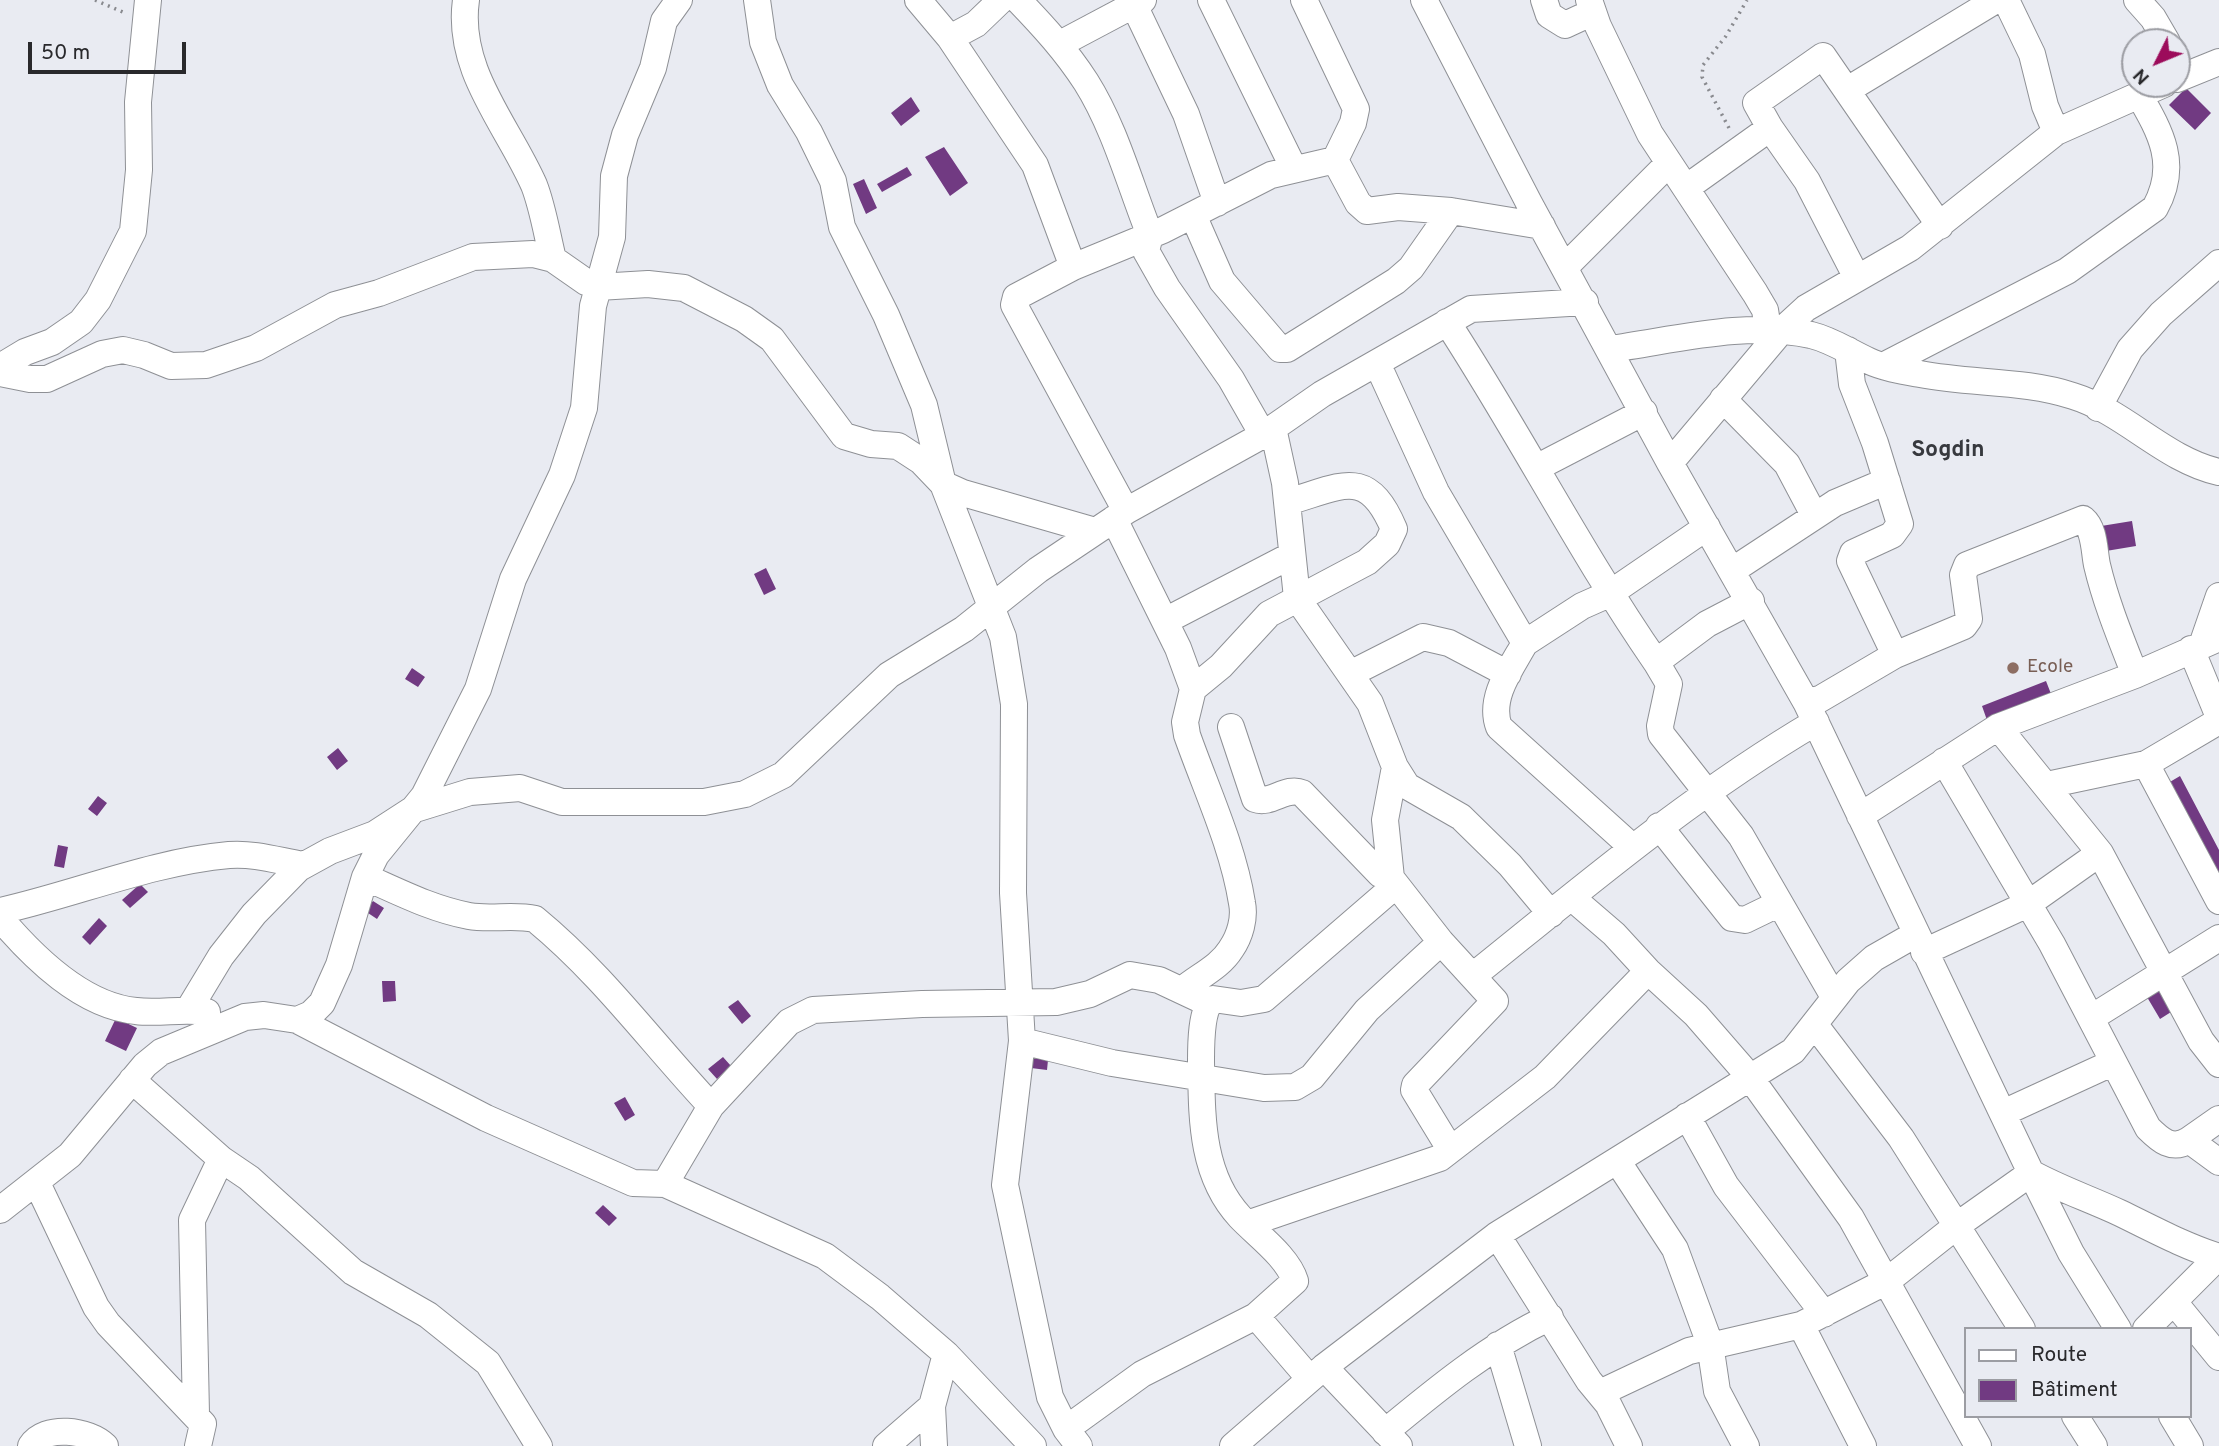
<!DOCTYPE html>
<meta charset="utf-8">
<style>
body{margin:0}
#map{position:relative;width:2219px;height:1446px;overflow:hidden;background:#e9ebf2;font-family:Overpass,sans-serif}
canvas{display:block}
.legend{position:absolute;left:1964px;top:1327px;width:228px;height:91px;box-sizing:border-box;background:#e9ebf2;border:2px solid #9c9da3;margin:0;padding:9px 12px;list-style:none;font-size:21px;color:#29292c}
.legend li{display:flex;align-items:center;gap:14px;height:35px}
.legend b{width:35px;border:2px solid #9c9da3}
.north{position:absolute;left:2121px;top:28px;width:70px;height:70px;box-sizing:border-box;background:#e9ebf2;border:2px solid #9c9da3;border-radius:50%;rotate:227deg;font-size:19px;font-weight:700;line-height:28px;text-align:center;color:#29292c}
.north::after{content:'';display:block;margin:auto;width:24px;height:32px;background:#9c0c5b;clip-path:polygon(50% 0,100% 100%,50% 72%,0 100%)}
.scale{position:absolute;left:28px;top:42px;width:158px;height:32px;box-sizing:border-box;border:4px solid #29292c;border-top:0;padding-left:9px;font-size:21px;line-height:24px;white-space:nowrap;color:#29292c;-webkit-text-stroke:5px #e9ebf2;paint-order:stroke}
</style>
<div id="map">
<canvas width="2219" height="1446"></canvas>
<ul class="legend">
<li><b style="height:9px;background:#fff"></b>Route</li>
<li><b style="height:19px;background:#713a82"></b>Bâtiment</li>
</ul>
<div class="north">N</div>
<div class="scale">50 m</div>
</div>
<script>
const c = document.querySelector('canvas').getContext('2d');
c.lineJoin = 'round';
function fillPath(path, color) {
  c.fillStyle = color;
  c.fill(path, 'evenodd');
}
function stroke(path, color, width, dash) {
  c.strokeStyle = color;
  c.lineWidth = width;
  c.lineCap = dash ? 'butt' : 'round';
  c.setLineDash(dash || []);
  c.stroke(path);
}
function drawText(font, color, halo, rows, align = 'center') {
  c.font = font + ' Overpass,sans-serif';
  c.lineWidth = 7;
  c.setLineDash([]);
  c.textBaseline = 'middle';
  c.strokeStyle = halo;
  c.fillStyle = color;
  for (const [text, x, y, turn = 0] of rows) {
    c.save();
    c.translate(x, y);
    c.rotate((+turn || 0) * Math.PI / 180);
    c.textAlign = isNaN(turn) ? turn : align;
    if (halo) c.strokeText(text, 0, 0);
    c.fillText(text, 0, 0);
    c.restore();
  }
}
const building = new Path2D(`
 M2186 88 2211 113 2195 130 2169 105Z
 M911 97 920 111 901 126 891 113Z
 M944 147 968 183 950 196 925 157Z
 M907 167 912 175 882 192 877 184Z
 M864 179 877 208 866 214 853 184Z
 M2132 521 2136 546 2100 552 2095 527Z
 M766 568 776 589 764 595 754 574Z
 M412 668 425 677 418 687 405 679Z
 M2046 681 2053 699 1988 723 1982 706Z
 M338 748 348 761 337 770 327 757Z
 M2180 776 2219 850V893L2163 786Z
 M98 796 107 803 97 816 88 809Z
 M58 845 68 847 64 868 54 866Z
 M140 884 148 892 130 908 122 900Z
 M373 901 384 908 377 919 365 911Z
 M99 918 107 926 90 945 82 937Z
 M382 981H395L396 1001 383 1002Z
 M2165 985 2179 1007 2160 1019 2147 997Z
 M738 1000 751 1016 742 1024 728 1007Z
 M116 1018 137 1028 126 1051 105 1041Z
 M723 1057 731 1066 717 1079 708 1069Z
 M1032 1058 1048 1060 1047 1070 1031 1068Z
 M625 1097 635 1115 625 1121 614 1103Z
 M603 1205 617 1218 609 1226 595 1213Z`);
const path = new Path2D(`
 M95 0 125 13
 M1729 128 1702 77 1703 65 1726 36 1747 0`);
const minor = new Path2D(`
 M466 0C456 70 507 124 534 185 543 208 547 235 553 259
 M757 0 763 42 780 85 809 132 833 181 842 227 886 315 924 405 943 484 1003 637 1014 704 1013 893 1022 1041 1005 1185 1050 1397 1066 1429 1079 1446
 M918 0 950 38 1035 165 1073 267
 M1018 0C1043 26 1066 51 1086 82 1115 128 1130 185 1150 235L1146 251 1167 288 1231 379 1263 435
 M1211 0 1294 169
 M1304 0 1356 109 1353 123 1335 160 1358 203 1367 211 1398 207 1451 211 1542 226
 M1424 0 1529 203 1670 463 1806 702 2031 1173 2071 1253 2118 1329
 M1544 0 1549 15 1565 25 1593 12
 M1589 0 1598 26 1650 134 1755 293 1765 310 1768 329
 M2006 0 2032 54 2045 106 2056 132
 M2137 0 2153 18 2167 42
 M1134 5 1186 114 1217 203
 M950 38 976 24 1001 0
 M1060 44 1143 0
 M2177 79 2219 62
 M1849 89 1996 0
 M1770 128 1756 103 1823 56 1940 226
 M1686 188 1770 128 1807 181 1857 278
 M1193 215 1222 281 1280 349H1287L1396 281 1411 268 1451 211
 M1565 267 1668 164
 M1447 322C1520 434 1580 552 1656 662L1707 624 1751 601
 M1610 349C1676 340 1745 321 1811 335 1832 340 1849 352 1869 361 1884 368 1903 371 1920 374 1971 384 2024 380 2073 396 2125 412 2165 460 2219 472
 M1848 350 1852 384 1875 443 1900 524 1892 535 1853 553 1850 561 1895 655
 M1377 363 1436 492 1525 643 1582 606 1609 594 1707 527
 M1883 366 2067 271 2155 208C2179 165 2161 133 2139 95
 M0 367 25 352 52 342 81 322 98 300 133 231 139 170 138 102 148 0
 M0 373 30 379H47L102 354 123 350 144 355 171 366 206 365 256 348 335 305 379 293 473 257 533 254 553 259 586 282 598 287 648 284 684 288 744 319 772 339 844 436 871 444 898 446 921 461 943 484 963 493 1095 531
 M1723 399 1787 464 1814 515
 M2098 408 2130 349 2161 314 2219 263
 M1273 428 1285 483 1297 598 1370 703 1395 767 1407 786 1461 817 1510 865 1551 914
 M1670 463 1782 330 1806 308 1910 248 2056 132 2164 84
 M1536 468 1644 412
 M1126 511 1014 305 1016 297 1073 267 1163 230 1271 175 1335 160
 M1114 519 1178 648 1193 689 1221 666 1269 614 1367 562 1387 544 1394 529C1367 465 1341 487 1287 502
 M1733 570 1835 503 1887 481
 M1165 621 1292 555
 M1525 643C1511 668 1488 698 1499 727L1632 847
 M2202 645 2219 596
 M2191 649 2219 717
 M1656 662 1669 684 1660 726 1661 734 1741 836 1834 997
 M1352 673 1423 637 1449 643 1508 674
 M1806 702 1820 699 1895 655 1964 626 1969 619 1963 575 1967 565 2083 519C2095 529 2094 551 2097 565 2106 603 2121 639 2135 675
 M1231 727 1255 799C1271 805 1286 786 1302 793L1380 874 1391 878
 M1998 727 2100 853 2201 1041 2219 1064
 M1944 761 2052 944 2148 1128C2160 1140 2172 1151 2189 1140L2219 1162
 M2146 764 2219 901
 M1395 767 1385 820 1391 878 1441 942 1495 1001 1415 1085 1414 1090 1450 1149
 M2047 785 2146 764 2219 721
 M1860 816 1998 727 2135 675 2219 638
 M1659 826 1732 918 1745 920 1778 904
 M365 877C399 892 432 909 469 916 491 920 513 914 535 919 603 975 651 1042 711 1106L665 1184
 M1571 897 1614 934 1648 971 1696 1015 1749 1076 1851 1218 1978 1446
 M0 911C76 894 151 862 229 855 255 853 279 861 303 865
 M0 918C33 957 82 1006 136 1011 160 1014 183 1008 207 1012
 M1924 952 2028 904 2100 853
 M1473 976C1585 886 1692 795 1816 722
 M1182 990C1199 976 1220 967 1231 949 1240 936 1245 918 1242 903 1233 846 1206 789 1187 735L1185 722 1193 689
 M189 1009 221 956 254 914 299 868 330 851 375 834 412 810 470 792 520 788 562 802H704L745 794 783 775 889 675 964 629 1038 570 1126 511 1263 435 1322 394 1471 309 1585 302
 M2091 1018 2219 938
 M297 1020 486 1118 633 1183 665 1184 825 1256 880 1297 946 1354 1033 1446
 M1815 1025 1901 1138 2022 1329
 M1022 1041 1112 1063 1264 1088 1295 1087 1312 1077 1367 1010 1441 942
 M132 1080 221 1159 249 1178 353 1272 428 1315 488 1363 539 1446
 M711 1106 789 1022 813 1010 922 1004 1056 1002 1090 994 1130 975 1159 980 1208 1003
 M2003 1113 2112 1063
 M1687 1116 1726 1186 1824 1314
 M2189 1140 2219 1119
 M1618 1162 1675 1249 1710 1344 1717 1391 1746 1446
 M37 1183 96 1307 108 1324 203 1424 198 1446
 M0 1210 70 1155 145 1065 161 1052 245 1017 264 1015 297 1020 311 1014 322 1003 339 965 365 877 376 855 424 796 478 689 513 579 562 475 584 408 593 306 612 237 614 176 625 135 653 68 664 21 679 0
 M1247 1224 1440 1158 1545 1077 1648 971
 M1497 1235 1589 1381 1608 1404 1629 1446
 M2174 1302 2219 1357
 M1256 1316 1310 1379
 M1801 1325 1863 1446
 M2146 1329 2218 1257
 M1498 1345 1528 1446
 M1324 1367 1399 1446
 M1600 1393 1689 1351 1801 1325 1887 1281 1959 1224 2031 1173C2060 1189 2090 1199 2120 1213 2153 1229 2184 1246 2219 1257
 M932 1406 934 1446
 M196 1414 192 1220 221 1159
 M2075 1416 2094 1446
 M2172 1416 2190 1446
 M1066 1429 1142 1374 1256 1316 1295 1281C1288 1257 1257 1235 1240 1217 1200 1174 1202 1115 1201 1061 1201 1045 1201 1009 1213 999L1241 1003 1264 999 1396 885
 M1385 1432C1437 1389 1489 1346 1550 1317
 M31 1446C45 1424 89 1430 105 1446
 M886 1446 932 1406 946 1354
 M1233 1446 1324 1367 1497 1235 1793 1051 1848 981 1874 958 1916 934`);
const markers = [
 [2013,668,7,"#8d6e63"]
];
const educationNames = [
 ["Ecole",2027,668]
];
const quarterNames = [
 ["Sogdin",1948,451]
];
fillPath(building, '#713a82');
stroke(minor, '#8e9095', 28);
stroke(path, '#898a8f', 3.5, [2, 5]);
stroke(minor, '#fff', 26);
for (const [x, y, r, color] of markers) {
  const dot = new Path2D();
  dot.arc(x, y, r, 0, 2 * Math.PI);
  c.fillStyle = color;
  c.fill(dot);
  stroke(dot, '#e9ebf2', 2.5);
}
drawText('19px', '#785e54', '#e9ebf2', educationNames, 'left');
drawText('bold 23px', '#37393e', '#e9ebf2', quarterNames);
</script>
